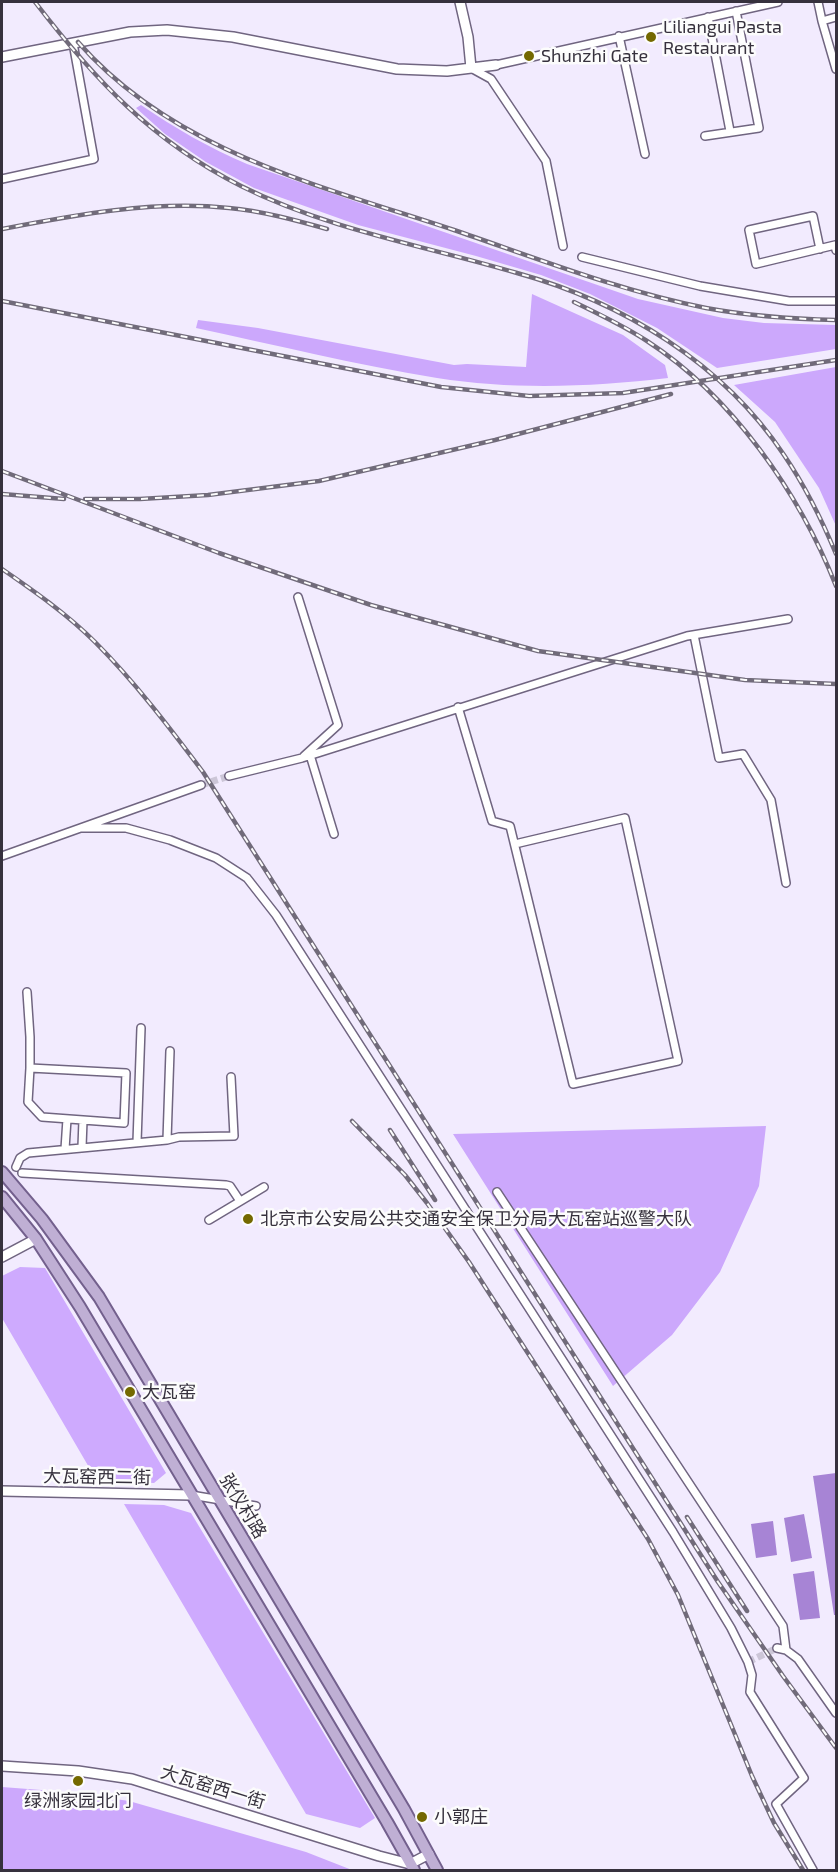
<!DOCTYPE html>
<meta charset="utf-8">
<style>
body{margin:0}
#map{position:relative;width:838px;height:1872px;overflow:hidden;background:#f2ebfe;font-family:"Exo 2",sans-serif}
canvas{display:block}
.frame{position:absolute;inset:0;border:3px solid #36313d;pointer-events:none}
</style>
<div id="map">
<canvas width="838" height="1872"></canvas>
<div class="frame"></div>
</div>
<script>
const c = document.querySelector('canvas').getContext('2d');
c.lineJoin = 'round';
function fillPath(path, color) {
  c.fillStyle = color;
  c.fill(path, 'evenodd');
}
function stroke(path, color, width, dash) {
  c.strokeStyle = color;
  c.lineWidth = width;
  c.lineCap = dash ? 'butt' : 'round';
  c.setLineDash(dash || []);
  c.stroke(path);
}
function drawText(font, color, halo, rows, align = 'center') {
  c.font = font + ' "Exo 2","Noto Sans SC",sans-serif';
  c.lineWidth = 5;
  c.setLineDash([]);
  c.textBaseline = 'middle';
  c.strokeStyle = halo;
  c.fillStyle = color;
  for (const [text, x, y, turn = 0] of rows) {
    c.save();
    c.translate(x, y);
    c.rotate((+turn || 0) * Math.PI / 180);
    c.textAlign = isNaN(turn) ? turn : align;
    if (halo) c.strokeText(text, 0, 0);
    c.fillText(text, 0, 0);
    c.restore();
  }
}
const green = new Path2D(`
 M20 1267 45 1268 166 1473 154 1483 97 1481 2 1318V1276Z
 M124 1504 164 1505 191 1513 375 1818 360 1828 306 1814Z`);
const forest = new Path2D(`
 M141 105C175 128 209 148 247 164L638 299 723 318 764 323 836 325V349L717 368 657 328 590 294 541 275 476 256 358 225 254 188 206 162 165 134 136 108Z
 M532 294 623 335 665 365 668 378C592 387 513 390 437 378 356 365 276 345 196 328L198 320 258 328 454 365 467 364 526 367Z
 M836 367V526L819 488 775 422 734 385Z
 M766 1126 759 1186 720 1272 672 1335 613 1386 453 1134Z
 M2 1787 67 1792 129 1801 306 1852 352 1870H2Z`);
const water = new Path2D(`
 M836 1473V1615H834L813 1476Z
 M804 1514 812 1558 791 1562 784 1518Z
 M773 1521 777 1555 756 1558 751 1524Z
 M814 1571 820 1618 800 1620 793 1574Z`);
const minorTunnel = new Path2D(`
 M201 785 229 776
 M748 1662 777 1648`);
const minor = new Path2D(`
 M818 2 822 21
 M708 17 730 131
 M836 17 822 21 836 69
 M619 36 645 154
 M496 65 778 2
 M471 68 491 79 546 161 563 246
 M705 136 759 128 736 11
 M2 179 94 159 73 43
 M820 249 813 216 749 230 756 264 835 245 836 250
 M582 257 700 286 789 301H836
 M298 597 338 725 304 756
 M694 635 719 758 743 754 771 800 786 883
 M458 707 492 821 510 826 573 1084 678 1061 625 818 515 844
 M310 755 334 834
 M229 776 302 758 687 636 788 619
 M83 828H126L170 840 216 858 247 878 276 915 673 1532 731 1628 748 1662 752 1675 750 1692 804 1778 776 1804 813 1870
 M2 856 201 785
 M27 992 30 1037V1068
 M30 1068 126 1073 124 1123 42 1117 28 1102Z
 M167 1140 179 1137 234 1136 231 1077
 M137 1142 141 1028
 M82 1147 83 1120
 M65 1149 67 1119
 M16 1167 20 1158 28 1153 167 1140 170 1051
 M22 1173 226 1185 230 1186 240 1201
 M497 1192 783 1626 786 1650 798 1659 836 1713
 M209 1220 264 1187
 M191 1495 256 1506
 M777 1648 786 1650`);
const tertiary = new Path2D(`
 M460 2 468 37 471 68
 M2 57 130 32 167 30 233 37 397 69 447 71 496 65
 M2 1257 36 1239
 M2 1491 191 1495
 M2 1766 78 1771 132 1779 379 1856 410 1864 429 1854`);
const primary = new Path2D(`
 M2 1172 42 1219 99 1297 404 1809 437 1870
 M2 1197 36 1239 80 1307 387 1822 414 1870`);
const rail = new Path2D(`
 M35 2C95 80 152 141 241 186 327 229 425 246 517 273 622 302 723 363 784 455 805 486 822 520 836 554
 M78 42C174 152 321 186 454 230 536 258 620 291 706 308 749 316 793 319 836 320
 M2 229C75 215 153 200 229 208 262 211 295 220 327 229
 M2 301 441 387 529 396 623 393 836 360
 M574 302C599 314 624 326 647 341 732 396 800 494 836 586
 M2 471 219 553 371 605 538 651 745 680 836 684
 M2 494 64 499
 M85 499H140L208 495 319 481 495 440 671 394
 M2 569C34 591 67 614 95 642 135 682 169 727 203 772L718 1582 783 1676 836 1748
 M352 1121 405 1175 427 1203 469 1262 648 1539 678 1595 752 1776 774 1823 803 1870
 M390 1130 435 1200
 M687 1517 747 1611`);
const markers = [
 [651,37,6,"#746900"],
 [529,56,6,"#746900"],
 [248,1219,6,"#746900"],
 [130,1392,6,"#746900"],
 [78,1781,6,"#746900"],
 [422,1817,6,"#746900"]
];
const poiNames = [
 ["Liliangui Pasta",663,27],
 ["Restaurant",663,48],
 ["Shunzhi Gate",541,56],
 ["北京市公安局公共交通安全保卫分局大瓦窑站巡警大队",260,1219],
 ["大瓦窑",142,1392],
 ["绿洲家园北门",78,1801,"center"],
 ["小郭庄",434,1817]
];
const streetNames = [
 ["大瓦窑西二街",97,1477,1],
 ["张仪村路",243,1506,59],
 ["大瓦窑西一街",213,1787,17]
];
fillPath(green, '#ceaafe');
fillPath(forest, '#cca8fc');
fillPath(water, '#a784d5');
stroke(minorTunnel, '#ccc6d7', 7, [7, 3.5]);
stroke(minor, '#706580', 10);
stroke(tertiary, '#706580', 12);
stroke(primary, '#73608d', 14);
stroke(minor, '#fff', 7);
stroke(tertiary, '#fff', 9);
stroke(primary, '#bfafd4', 10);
stroke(rail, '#716b7a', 4.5);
stroke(rail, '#fcfcfc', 2, [7]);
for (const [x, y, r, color] of markers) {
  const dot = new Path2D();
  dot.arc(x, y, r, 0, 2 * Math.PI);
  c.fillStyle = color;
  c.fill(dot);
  stroke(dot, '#fcfcfc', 2);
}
drawText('18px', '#36313d', '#fcfcfc', poiNames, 'left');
drawText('18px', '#36313d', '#fcfcfc', streetNames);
</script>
